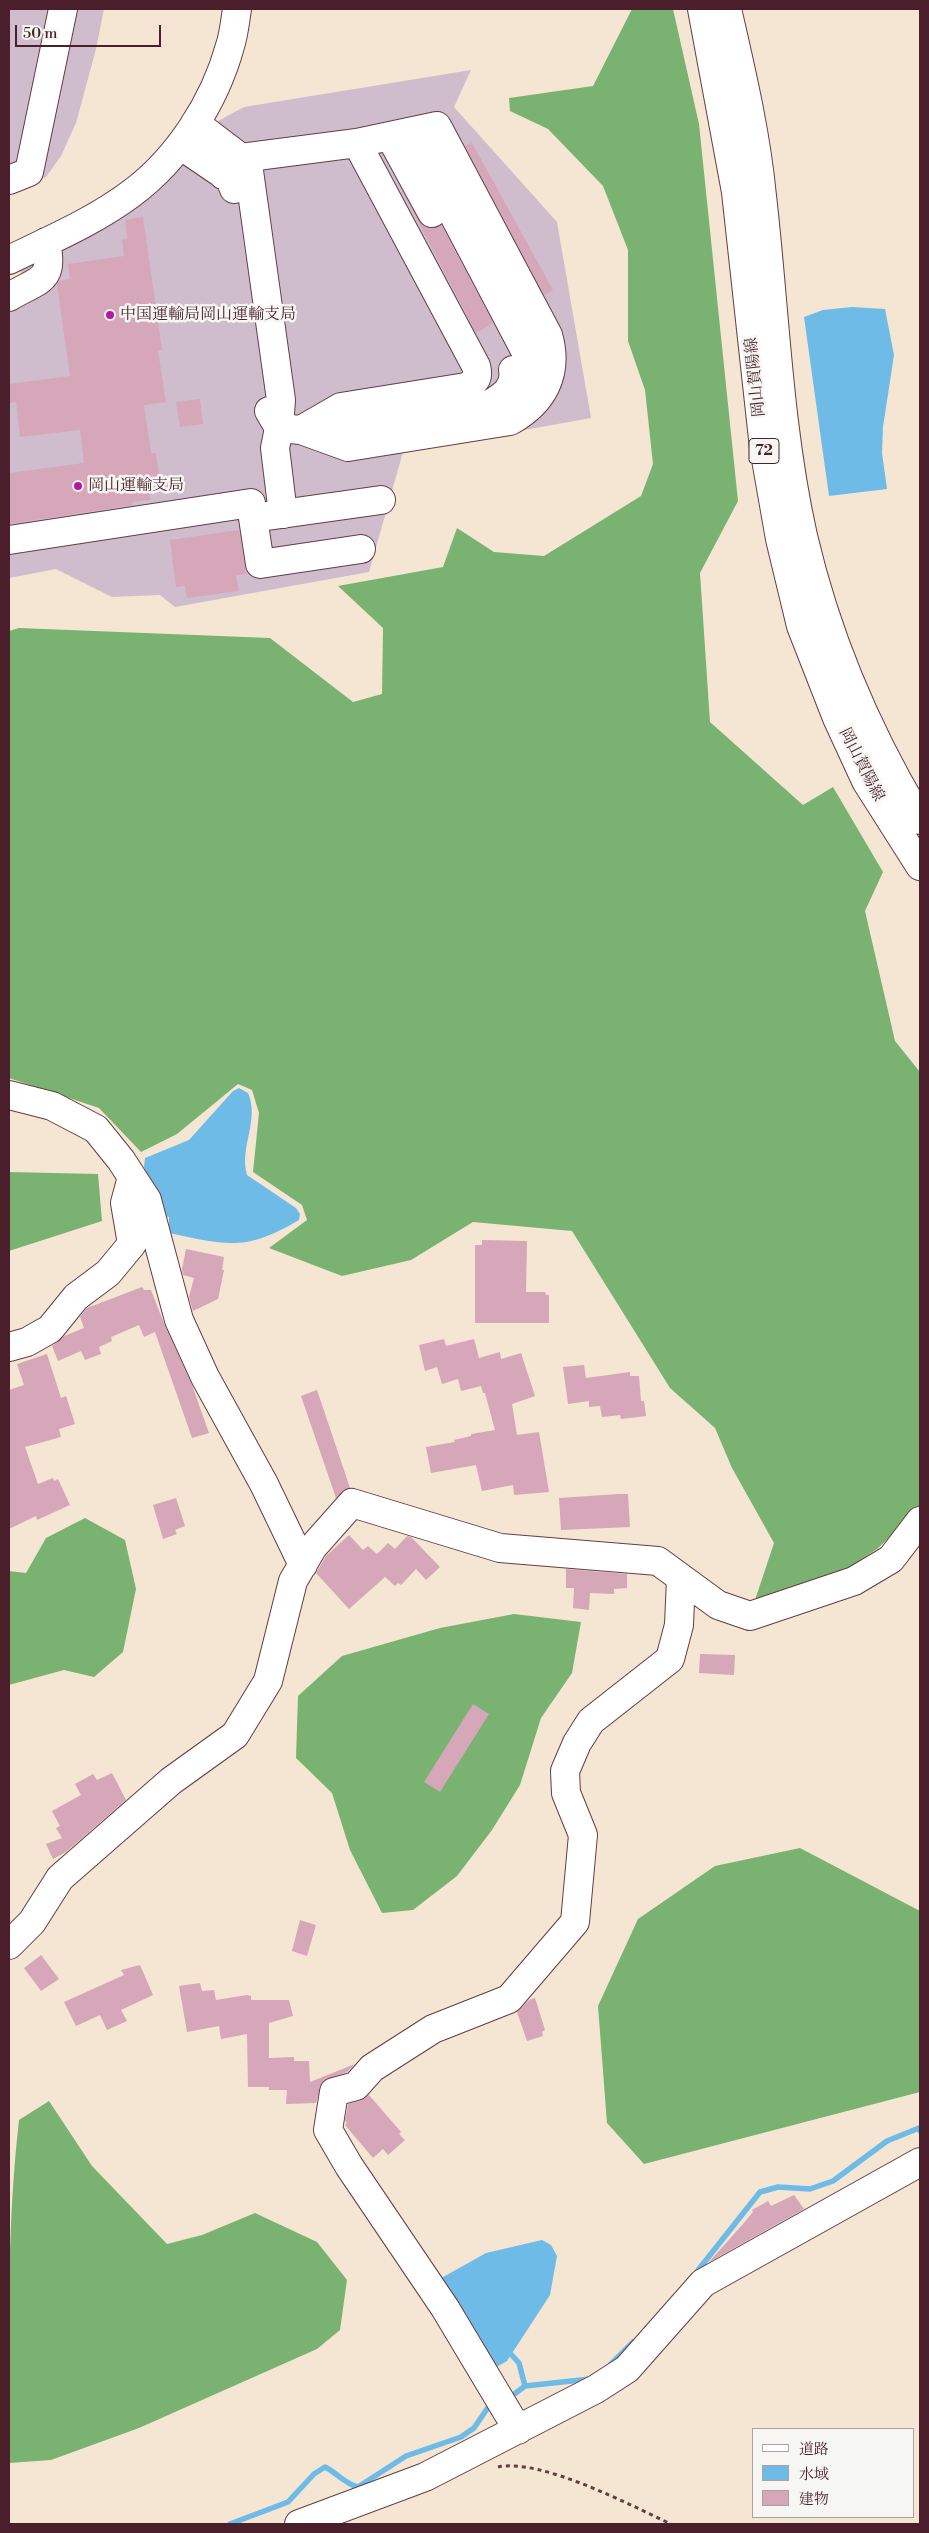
<!DOCTYPE html>
<meta charset="utf-8">
<style>
body{margin:0}
#map{position:relative;width:929px;height:2533px;overflow:hidden;background:#f4e6d2;font-family:"Libre Bodoni","Noto Serif JP",serif}
canvas{display:block}
.frame{position:absolute;inset:0;border:10px solid #4a1f2b;pointer-events:none}
.legend{position:absolute;left:752px;top:2428px;width:162px;height:90px;box-sizing:border-box;background:#f6f6f2;border:1px solid #b1a0a2;margin:0;padding:6px 9px;list-style:none;font-size:15px;color:#4a1f2b}
.legend li{display:flex;align-items:center;gap:10px;height:25px}
.legend b{width:25px;border:1px solid #b1a0a2}
.scale{position:absolute;left:15px;top:25px;width:146px;height:22px;box-sizing:border-box;border:2px solid #4a1f2b;border-top:0;padding-left:6px;font-size:15px;line-height:18px;white-space:nowrap;color:#4a1f2b;-webkit-text-stroke:4px #f6f6f2;paint-order:stroke}
</style>
<div id="map">
<canvas width="929" height="2533"></canvas>
<div class="frame"></div>
<ul class="legend">
<li><b style="height:6px;background:#fff"></b>道路</li>
<li><b style="height:14px;background:#6ebbe8"></b>水域</li>
<li><b style="height:14px;background:#d6a6b9"></b>建物</li>
</ul>
<div class="scale">50 m</div>
</div>
<script>
const c = document.querySelector('canvas').getContext('2d');
c.lineJoin = 'round';
function fillPath(path, color) {
  c.fillStyle = color;
  c.fill(path, 'evenodd');
}
function stroke(path, color, width, dash) {
  c.strokeStyle = color;
  c.lineWidth = width;
  c.lineCap = dash ? 'butt' : 'round';
  c.setLineDash(dash || []);
  c.stroke(path);
}
function drawText(font, color, halo, rows, align = 'center') {
  c.font = font + ' "Libre Bodoni","Noto Serif JP",serif';
  c.lineWidth = 5;
  c.setLineDash([]);
  c.textBaseline = 'middle';
  c.strokeStyle = halo;
  c.fillStyle = color;
  for (const [text, x, y, turn = 0] of rows) {
    c.save();
    c.translate(x, y);
    c.rotate((+turn || 0) * Math.PI / 180);
    c.textAlign = isNaN(turn) ? turn : align;
    if (halo) c.strokeText(text, 0, 0);
    c.fillText(text, 0, 0);
    c.restore();
  }
}
const industrial = new Path2D(`
 M9 9H104L96 49 76 123 61 156 46 177 9 191Z
 M471 70 454 107 557 222 591 418 403 452 369 572 175 607 160 595 112 597 56 569 9 578V284L18 280 21 274 20 269 80 242 123 217 162 187 218 121 244 107Z`);
const forest = new Path2D(`
 M632 9H673L699 124 738 501 700 573 710 722 803 805 833 787 883 872 865 911 895 1041 920 1072V1509L877 1549 842 1572 754 1603 774 1543 732 1468 715 1428 670 1388 572 1231 473 1222 411 1260 342 1276 269 1248 307 1220 302 1205 253 1172 259 1113 252 1090 238 1084 177 1134 141 1152 99 1108 9 1078V631L19 628 270 638 353 702 382 694 383 628 338 586 443 567 457 528 494 552 544 556 641 496 653 464 645 390 628 341V250L603 186 548 129 510 111 509 98 593 86Z
 M9 1172 98 1174 102 1221 9 1251Z
 M85 1518 125 1540 136 1589 123 1652 94 1677 64 1670 9 1685V1571L26 1573 46 1538Z
 M514 1614 581 1622 572 1673 541 1718 520 1785 492 1830 457 1876 413 1910 382 1913 350 1850 332 1793 296 1758 298 1696 342 1656 440 1628Z
 M800 1848 920 1911V2092L644 2164 607 2123 598 2006 638 1919 715 1866Z
 M49 2101 92 2166 167 2244 202 2235 255 2213 317 2242 347 2280 340 2330 317 2349 139 2428 51 2460 9 2463C9 2348 6 2234 19 2120Z`);
const water = new Path2D(`
 M852 307 885 309 894 355 883 427 882 453 887 489 829 496 804 317 823 310Z
 M239 1088 248 1093C260 1120 239 1147 247 1175L296 1208 300 1214 299 1220C245 1252 227 1245 169 1233V1217L165 1216 144 1167 145 1158 189 1140 233 1091Z
 M542 2240 551 2245 557 2256 550 2295 507 2361 493 2369 436 2281 486 2253Z`);
const stream = new Path2D(`
 M695 2274 760 2192 778 2187 810 2189 833 2181 887 2141 919 2128 920 2131
 M508 2351 519 2363 525 2386
 M611 2364 633 2342
 M509 2398 525 2386 590 2379
 M230 2524 288 2502 314 2474 325 2467C337 2473 345 2484 358 2487L406 2456 461 2437 474 2428 489 2406`);
const building = new Path2D(`
 M472 143 553 290 544 295 465 146Z
 M398 183 423 226 432 229 441 225 493 323 476 333Z
 M143 217 162 350 158 351 166 402 144 405 151 453H156L160 482 148 484 150 500 132 502 133 505 9 524V473L84 463 80 430 20 437 16 402 9 403V384L70 376 57 284 59 281 70 279 68 264 124 256 122 240 127 239 125 220Z
 M200 399 203 424 180 427 176 402Z
 M239 530 246 574 236 575 239 591 187 598 185 586 176 587 170 540Z
 M482 1240 527 1241 526 1292H545L546 1295H549V1323H475V1245H482Z
 M186 1249 224 1257 222 1270H224L218 1299 193 1311 189 1297 194 1278 183 1275 182 1269Z
 M142 1287 144 1290H151L165 1326 192 1385 209 1433 192 1438 155 1332 144 1337 139 1325 111 1337 112 1341 99 1347 101 1354 85 1360 81 1351 58 1361 52 1346 64 1336 84 1328 80 1317 87 1308Z
 M444 1339 446 1346 474 1339 479 1358 500 1352 501 1359 521 1353 535 1396 512 1404 517 1435 539 1432 549 1492 514 1495 513 1485 482 1491 476 1465 431 1473 426 1447 455 1442 454 1440 471 1436V1434L495 1430 485 1393H483L481 1386 461 1391 458 1379 442 1384 437 1367 425 1371 419 1345Z
 M47 1354 61 1398 66 1396 75 1424 59 1429 61 1437 25 1447 38 1484 53 1478 54 1481 58 1479 70 1505 37 1520 36 1516 9 1529V1390L24 1385 17 1364Z
 M584 1365 586 1378 630 1372V1376H639L641 1401H644L646 1416 621 1419 620 1415 602 1417 600 1406 589 1407V1401L568 1404 563 1367Z
 M317 1390 350 1488 336 1498 301 1396Z
 M619 1494H628L630 1527 561 1530 559 1498Z
 M176 1498 185 1526 175 1530 177 1534 163 1539 153 1505Z
 M349 1535 363 1550 368 1546 377 1554 388 1543 395 1549 407 1536 411 1537 440 1567 426 1580 416 1569 401 1585 398 1583 395 1586 385 1577 349 1609 316 1573 326 1556Z
 M566 1569 627 1574V1588L614 1589V1594L590 1593 589 1610 573 1608 574 1588H566Z
 M700 1654 735 1655 734 1675 699 1673Z
 M473 1704 489 1714 440 1792 424 1782Z
 M112 1773 126 1800 66 1852 53 1859 46 1844 62 1838 56 1828 60 1826 52 1811 81 1795 75 1784 93 1774 97 1780Z
 M300 1920 316 1925 307 1956 292 1951Z
 M41 1955 59 1979 41 1991 24 1968Z
 M140 1965 153 1995 121 2010 127 2021 107 2030 100 2015 76 2026 64 2002 124 1975 121 1970Z
 M200 1983 202 1991 214 1990 216 2000 247 1995 251 1996V2000H289L293 2016 269 2023V2058L294 2057V2061H309L310 2082 355 2064 347 2072 323 2081 316 2103 286 2104 287 2090H269V2087H248L247 2034 221 2039 219 2026 187 2032 179 1986Z
 M535 1998 545 2030 542 2032 543 2036 527 2041 517 2012 529 2000Z
 M369 2095 401 2132 399 2134 405 2140 388 2155 383 2149 373 2158 345 2125 347 2123 345 2121 348 2104 360 2101Z
 M794 2195 804 2209 709 2262 743 2224 753 2212 752 2210 768 2201 771 2206Z`);
const path = new Path2D(`
 M498 2467C541 2458 630 2505 671 2524`);
const minor = new Path2D(`
 M195 123 241 158 249 171 281 400 279 428 301 430 341 407 466 387C477 381 479 377 476 366L357 143 241 158 223 175
 M410 132 530 360C532 378 529 388 517 402
 M390 136 432 213
 M180 145 230 179 234 189
 M9 180 29 172 63 9
 M9 260C50 240 95 221 132 193 179 158 215 101 230 46 234 34 235 21 237 9
 M9 297C41 278 54 282 46 242
 M269 411 279 428 275 448 283 514
 M312 429 346 427 490 404C503 396 516 388 513 370
 M301 430 348 447 510 421C544 402 559 373 548 335L437 126 357 143
 M253 518 260 564 361 549
 M9 540 251 503 253 518 381 500
 M9 1095 52 1106 96 1129 121 1160 147 1200 179 1320 205 1377 264 1484 303 1565
 M9 1347 27 1342 50 1329 76 1297 108 1273 132 1244 125 1203 132 1177
 M9 1945 32 1922 60 1878 171 1781 235 1735 268 1681 293 1581 313 1547 352 1503 500 1548 658 1561 718 1605 750 1616 854 1581 891 1559 920 1521
 M518 2430 445 2308 349 2166 328 2130 334 2092 356 2086 372 2068 433 2029 509 1999 575 1922 583 1835 566 1793 565 1771 577 1743 591 1721 670 1659 679 1625 681 1578
 M299 2524 425 2477 596 2389 627 2369 703 2283 920 2162`);
const major = new Path2D(`
 M702 9 736 192 764 448 780 539 801 626 837 718 866 781 920 866
 M727 9C741 70 756 133 762 196 775 309 778 424 803 536 827 639 866 730 920 820`);
const markers = [
 [110,315,5,"#b5179e"],
 [78,486,5,"#b5179e"]
];
const shields = [
 [764,451,30]
];
const shieldNames = [
 ["72",764,451]
];
const poiNames = [
 ["中国運輸局岡山運輸支局",120,315],
 ["岡山運輸支局",88,486]
];
const streetNames = [
 ["岡山賀陽線",756,377,-96],
 ["岡山賀陽線",861,765,63]
];
fillPath(industrial, '#cfbdce');
fillPath(forest, '#7ab371');
fillPath(water, '#6ebbe8');
stroke(stream, '#6ebbe8', 5.5);
fillPath(building, '#d6a6b9');
stroke(minor, '#643d44', 30);
stroke(major, '#643d44', 30);
stroke(path, '#643d44', 3, [4, 4]);
stroke(minor, '#fff', 28);
stroke(major, '#fff', 28);
for (const [x, y, r, color] of markers) {
  const dot = new Path2D();
  dot.arc(x, y, r, 0, 2 * Math.PI);
  c.fillStyle = color;
  c.fill(dot);
  stroke(dot, '#f6f6f2', 2);
}
for (const [x, y, w] of shields) {
  const box = new Path2D();
  box.roundRect(x - w / 2, y - 12.5, w, 25, 4);
  c.fillStyle = '#f6f6f2';
  c.fill(box);
  stroke(box, '#4a1f2b', 1);
}
drawText('bold 15px', '#4a1f2b', null, shieldNames);
drawText('16px', '#4a1f2b', '#f6f6f2', poiNames, 'left');
drawText('16px', '#4a1f2b', '#f6f6f2', streetNames);
</script>
